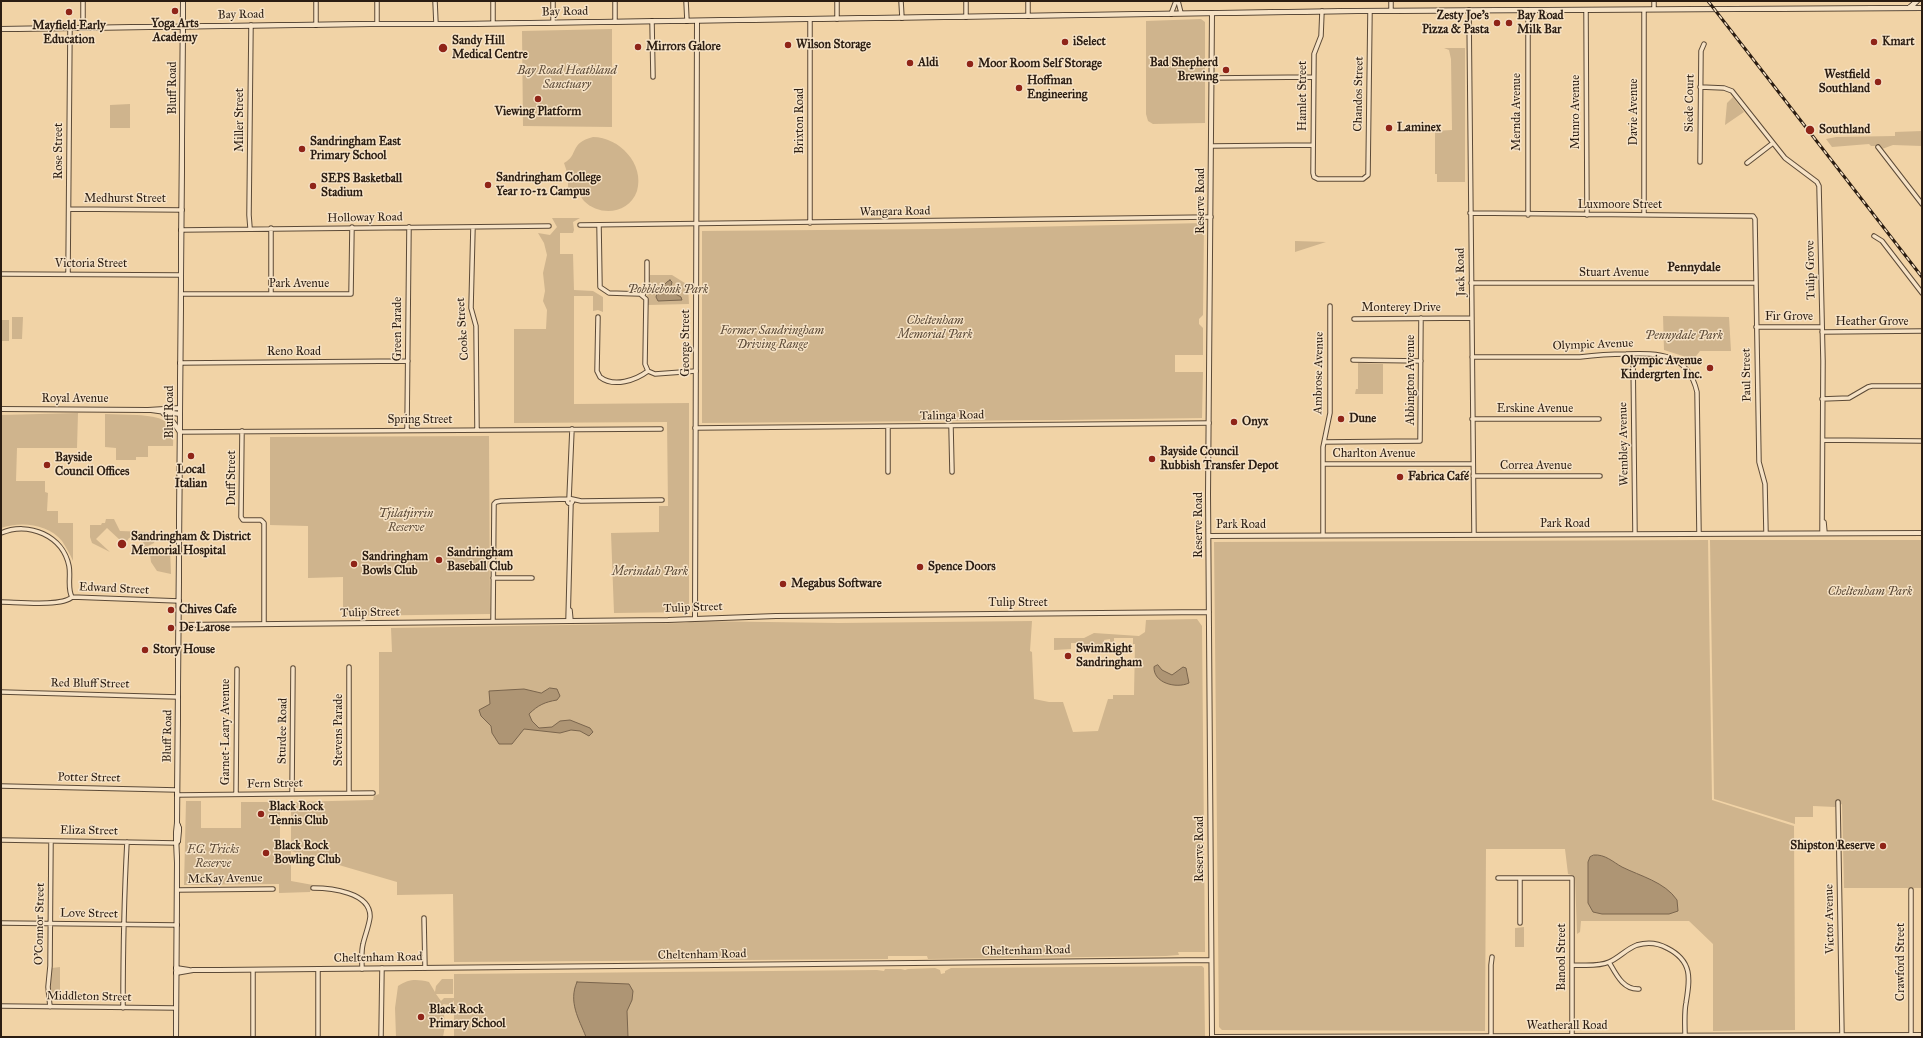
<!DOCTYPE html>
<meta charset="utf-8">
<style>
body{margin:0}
#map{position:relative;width:1923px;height:1038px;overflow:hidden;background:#f1d3a6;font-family:"IM FELL Great Primer",serif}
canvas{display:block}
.frame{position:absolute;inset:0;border:2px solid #2b1d12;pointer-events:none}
</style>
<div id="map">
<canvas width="1923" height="1038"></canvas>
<div class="frame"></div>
</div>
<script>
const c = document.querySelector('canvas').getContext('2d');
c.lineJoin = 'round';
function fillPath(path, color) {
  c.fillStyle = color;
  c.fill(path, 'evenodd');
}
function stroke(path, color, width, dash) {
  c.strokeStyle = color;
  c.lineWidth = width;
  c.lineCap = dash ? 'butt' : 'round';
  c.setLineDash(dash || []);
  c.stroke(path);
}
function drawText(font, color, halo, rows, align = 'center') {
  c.font = font + ' "IM FELL Great Primer",serif';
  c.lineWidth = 3;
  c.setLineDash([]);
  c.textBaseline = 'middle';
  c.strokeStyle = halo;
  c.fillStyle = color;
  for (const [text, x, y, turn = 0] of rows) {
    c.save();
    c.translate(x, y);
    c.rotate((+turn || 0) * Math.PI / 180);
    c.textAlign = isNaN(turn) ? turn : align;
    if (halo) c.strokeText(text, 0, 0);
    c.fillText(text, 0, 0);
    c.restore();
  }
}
const green = new Path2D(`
 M1201 19 1205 22V123L1153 124 1148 121 1146 114V21Z
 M612 29V127L523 126 522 31Z
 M1444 48H1465V182H1437V174H1435V131L1452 130 1451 59 1449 50Z
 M1733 97 1744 112 1725 125 1727 103Z
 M130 104V128H110V105Z
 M1922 131V146L1893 145 1882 149 1880 146H1871L1869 144 1832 147 1826 139 1836 137 1895 136V132Z
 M593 137C619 137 645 164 637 191 629 214 600 217 584 201 582 199 581 196 579 194L568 193V175L564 163C579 155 569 143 593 137Z
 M552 218H580L573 222 574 230 573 233H560V254H573L574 290 593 291 603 297V312L598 310 593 311V296H574V404L689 403V612L614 613 611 533 659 532V506H668L667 422 514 423V329H546L547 310 543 301 545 291 543 273 547 255 544 243 538 233 550 235 557 227Z
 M1204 223 1203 315 1199 319V324L1203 328V355H1175V372H1203L1202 418 1062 420 702 423V231L936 229Z
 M1295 241 1326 242 1295 252Z
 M650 275H672L688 285 689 304 648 305 647 292Z
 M1663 316 1729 317 1731 351H1700L1690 364 1686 357 1664 350Z
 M12 317H23L22 339H12Z
 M1 320H9V341H1Z
 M1358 363 1383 364V394H1355L1356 389H1358Z
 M78 413 77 448H17L16 481H45V492L48 493 47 511H58V523H73V561C70 554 66 547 62 541 48 524 21 521 1 528V415Z
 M105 414C115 414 126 415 137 415 160 417 175 418 173 446H148V457H136V460H116V448L105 447Z
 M489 436 490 614 343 616V577L308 578V526L270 525V437Z
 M106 519H114L120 531 149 532 155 540 154 543 144 548 143 541 136 536 129 538 125 544V549L121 545 119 547 117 545 121 541 107 528 96 539 110 552 92 543 90 537V525H101L102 523H105Z
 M1708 540 1712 800 1794 826 1795 1030 1713 1031V944L1689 921H1581L1580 932 1577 934 1575 876 1568 874 1565 849H1486L1485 1031 1222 1030 1219 1027 1214 542Z
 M1710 540H1922V888H1844L1842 804 1835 807 1813 806V817H1795V824L1714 799Z
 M170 548 171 574 157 571 151 562 150 555 154 551Z
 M1197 619 1202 626 1205 952H1178L1179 955 1166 956 928 959 927 956H888V959L454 962 453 894 397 895V882L291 851V881L313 885 310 892 279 893V884L184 885 186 801H201V828H241V802H280V851H291V802L373 800 374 796 379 794V652H392L391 628 685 623 696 621 839 623 1032 621 1030 651 1032 652 1034 699 1049 702H1063L1073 732 1098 731 1108 699H1113V695H1134L1135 644H1133V638H1114V642H1110V639L1104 640V648L1086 647V649H1084V647H1079L1076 643H1071V649L1054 650V638H1084L1094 633 1139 636 1145 632 1146 620Z
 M1524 927V947H1515V928Z
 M1202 966 1204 968 1205 1037H454V1000L451 1005 443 1004 445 1026 443 1037H396L395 1008 398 986C409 979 416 979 429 982L435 992 436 986 442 979H453V994H436L441 1001 444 998H454V974L877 970 884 971 885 969H901L905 970 908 969 935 968 940 970 941 974 945 973V971L951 968Z
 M60 967V1000H52L50 996 52 968Z`);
const water = new Path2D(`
 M670 280 672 282 670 291 681 297 682 300 658 301 656 297 658 290C663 288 665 282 670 280Z
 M1158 665 1162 670 1172 675 1183 667 1186 668 1189 683C1176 689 1153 683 1154 667Z
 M550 688 557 689 560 696 557 700C545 702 538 705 529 714L532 721 539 728 552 727 560 721 570 720 590 728 593 732 589 736 580 731 571 730 560 733 524 729 512 744H499L492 733 491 726 481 716 479 710 490 704 489 691 524 689 541 693Z
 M1594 855C1605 854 1613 862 1622 867 1640 876 1665 882 1677 900L1678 911 1669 914H1602L1593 912 1588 903V862L1590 857Z
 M577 982 629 984 633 991 632 1000 627 1011 628 1037H586C579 1019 568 1002 577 982Z`);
const minor = new Path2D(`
 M316 1V25
 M377 1V24
 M435 1 436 24
 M615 1V21
 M686 1 687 21
 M837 1V19
 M901 1 902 18
 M966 1V17
 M1028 1V16
 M1178 1 1181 13
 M1391 1V10
 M1654 1V9
 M1469 10 1474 534
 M1528 10V215
 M1586 10 1587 215
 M1644 10V215
 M1322 11 1321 36 1314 54 1313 173 1314 177 1318 179H1363L1368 175 1370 11
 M1171 14 1176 1
 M652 21 653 77
 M553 22V1
 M493 23V1
 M83 28V1
 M1212 78 1313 77
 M1700 87 1724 88 1732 91 1785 158 1817 182 1819 186 1823 361 1822 533
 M1211 146 1313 145
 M1878 147 1922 204
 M1700 162 1701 51 1704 44
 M1747 163 1773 143
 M69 209 182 210
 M1470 213 1753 216 1755 219 1759 462 1765 484 1766 533
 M810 223V19
 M580 225 1211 217
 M599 225 600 287 609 293 640 294 646 299 645 364 648 371 655 374 696 371
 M473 227 471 308 476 326 477 430
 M250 228 249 215 251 25
 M271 228V294
 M181 230 549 226
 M1874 236 1882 241 1922 293
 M1 274 181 275
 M68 274 70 28
 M1471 283H1756
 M181 294H351L352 227
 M643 295 647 286V262
 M598 317 597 371 600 377C614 388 636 380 648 371
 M1354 319 1472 318
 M1756 327H1822
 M1822 332 1922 331
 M1633 354 1635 534
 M1472 357H1580C1596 355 1611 354 1626 354 1659 353 1688 353 1697 392L1699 533
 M1353 360 1421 361
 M180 363 408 361
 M1822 399 1849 398 1868 387 1872 386H1922
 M1472 419H1599
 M951 426 952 472
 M888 427V472
 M695 428 1209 423
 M407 430 409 227
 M242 431 241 517 243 520H261L264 523V624
 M180 432 661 429
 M1823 440 1922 441
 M1324 442 1420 441 1421 318
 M1323 464V447L1330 413V306
 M1473 476H1600
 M567.5 501a2.5 2.5 0 1 1 5 0a2.5 2.5 0 1 1-5 0Z
 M569 499 572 429
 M572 499 581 501 662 500
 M1824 522 1825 533
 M1 533C29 521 63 536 69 566 71 576 67 589 72 597
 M1323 535V464H1472
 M493 578H532
 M72 597 179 601
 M1 602C16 602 62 607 72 597
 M570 610 571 621
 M493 621 494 504 496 502 501 501 568 499
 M568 621 571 503
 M1 692 178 697
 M1 786 177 790
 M292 793 293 668
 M349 793V667
 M236 794 237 669
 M177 795 373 793
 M1838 802 1842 1036
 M1 840 177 843
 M1498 878H1572V1036
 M313 888C330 888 371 892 370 917 369 926 365 935 363 944 361 952 362 960 362 969
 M177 890 273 889
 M1911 890V1035
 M424 918 425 968
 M1 923 177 925
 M1520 923V878
 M1609 962C1616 974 1623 990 1639 989
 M1572 965C1583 965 1598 967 1609 962 1619 958 1626 949 1637 945 1647 942 1658 943 1667 948 1693 961 1690 979 1686 1003 1684 1013 1685 1025 1685 1036
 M1 1006 176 1008
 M50 1007 48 987 50 966 51 841
 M123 1008C123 952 124 897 127 842
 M253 1037V970
 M318 1037V969
 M381 1037 382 968
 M1491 1037V965L1492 957`);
const tertiary = new Path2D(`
 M1 409 148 410 180 408
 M151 410 180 414
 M163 413 173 422 180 432
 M1209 536 1922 533
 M695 618 697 21
 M179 625 668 620 776 616 1209 612
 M176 968 189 970
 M176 973 193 970H220L1211 960
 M1212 1037 1208 494 1212 13
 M1212 1037 1922 1035`);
const secondary = new Path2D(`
 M1909 8 1917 1
 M1 29 370 24H462L1357 11 1922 8
 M177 823 179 828 178 841
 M176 1037 177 863 176 835 177 823 183 1`);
const rail = new Path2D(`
 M1708 1 1922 277`);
const markers = [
 [175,11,4,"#8f2418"],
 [69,12,4,"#8f2418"],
 [1497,23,4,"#8f2418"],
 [1509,23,4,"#8f2418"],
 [1065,42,4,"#8f2418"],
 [1874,42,4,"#8f2418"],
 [788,45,4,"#8f2418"],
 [638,47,4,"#8f2418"],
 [443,48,5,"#8f2418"],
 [910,63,4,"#8f2418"],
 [970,64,4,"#8f2418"],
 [1226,70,4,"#8f2418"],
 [1878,82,4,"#8f2418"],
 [1019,88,4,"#8f2418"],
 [538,99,4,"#8f2418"],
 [1389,128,4,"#8f2418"],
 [1810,130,5,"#8f2418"],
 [302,149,4,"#8f2418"],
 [488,185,4,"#8f2418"],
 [313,186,4,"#8f2418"],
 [1710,368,4,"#8f2418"],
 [1341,419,4,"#8f2418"],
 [1234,422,4,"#8f2418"],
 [191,456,4,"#8f2418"],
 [1152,459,4,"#8f2418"],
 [47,465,4,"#8f2418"],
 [1400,477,4,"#8f2418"],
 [122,544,5,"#8f2418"],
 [439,560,4,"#8f2418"],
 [354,564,4,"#8f2418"],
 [920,567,4,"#8f2418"],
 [783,584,4,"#8f2418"],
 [171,610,4,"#8f2418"],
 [171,628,4,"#8f2418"],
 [145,650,4,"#8f2418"],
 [1068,656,4,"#8f2418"],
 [261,814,4,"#8f2418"],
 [1883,846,4,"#8f2418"],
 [266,853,4,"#8f2418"],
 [421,1017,4,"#8f2418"]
];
const streetNames = [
 ["Bay Road",565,12,-1],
 ["Bay Road",241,15,-1],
 ["Bluff Road",173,88,-90],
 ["Chandos Street",1359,94,-89],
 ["Hamlet Street",1303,96,-90],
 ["Siede Court",1690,103,-89],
 ["Mernda Avenue",1517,112,-90],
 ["Munro Avenue",1576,112,-90],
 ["Davie Avenue",1634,112,-90],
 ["Miller Street",240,120,-90],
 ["Brixton Road",800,121,-90],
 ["Rose Street",59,151,-90],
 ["Medhurst Street",125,199],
 ["Reserve Road",1201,201,-90],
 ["Luxmoore Street",1620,205],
 ["Wangara Road",895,212,-1],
 ["Holloway Road",365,218,-1],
 ["Victoria Street",91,264],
 ["Tulip Grove",1811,270,-91],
 ["Jack Road",1461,272,-91],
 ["Stuart Avenue",1614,273],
 ["Park Avenue",299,284],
 ["Monterey Drive",1401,308],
 ["Fir Grove",1789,317],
 ["Heather Grove",1872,322],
 ["Green Parade",398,329,-90],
 ["Cooke Street",463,329,-94],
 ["George Street",686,343,-90],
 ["Olympic Avenue",1593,345,-2],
 ["Reno Road",294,352],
 ["Ambrose Avenue",1319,373,-89],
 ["Paul Street",1747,375,-91],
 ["Abbington Avenue",1411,380,-90],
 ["Royal Avenue",75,399],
 ["Erskine Avenue",1535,409],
 ["Bluff Road",170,412,-90],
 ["Talinga Road",952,416,-1],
 ["Spring Street",420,420],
 ["Wembley Avenue",1624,444,-91],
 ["Charlton Avenue",1374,454],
 ["Correa Avenue",1536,466],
 ["Duff Street",232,478,-90],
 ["Park Road",1565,524],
 ["Reserve Road",1199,525,-90],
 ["Park Road",1241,525],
 ["Edward Street",114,589,3],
 ["Tulip Street",1018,603],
 ["Tulip Street",693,608,-2],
 ["Tulip Street",370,613,-1],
 ["Red Bluff Street",90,684,1],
 ["Stevens Parade",339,730,-90],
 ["Sturdee Road",283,731,-89],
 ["Garnet-Leary Avenue",226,732,-90],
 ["Bluff Road",168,736,-89],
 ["Potter Street",89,778,1],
 ["Fern Street",275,784,-1],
 ["Eliza Street",89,831,1],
 ["Reserve Road",1200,849,-90],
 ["McKay Avenue",225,879,-1],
 ["Love Street",89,914,1],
 ["Victor Avenue",1830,919,-91],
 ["O'Connor Street",40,924,-89],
 ["Cheltenham Road",1026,951,-1],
 ["Cheltenham Road",702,955,-1],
 ["Banool Street",1562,957,-90],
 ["Cheltenham Road",378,958,-1],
 ["Crawford Street",1901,962,-90],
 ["Middleton Street",89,997,1],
 ["Weatherall Road",1567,1026]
];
const poiNames = [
 ["Zesty Joe's",1489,16,"right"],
 ["Pizza & Pasta",1489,30,"right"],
 ["Bay Road",1517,16],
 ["Milk Bar",1517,30],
 ["Yoga Arts",175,24,"center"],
 ["Academy",175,38,"center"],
 ["Mayfield Early",69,26,"center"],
 ["Education",69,40,"center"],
 ["Sandy Hill",452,41],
 ["Medical Centre",452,55],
 ["iSelect",1073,42],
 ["Kmart",1882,42],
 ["Wilson Storage",796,45],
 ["Mirrors Galore",646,47],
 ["Aldi",918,63],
 ["Bad Shepherd",1218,63,"right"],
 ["Brewing",1218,77,"right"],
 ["Moor Room Self Storage",978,64],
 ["Westfield",1870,75,"right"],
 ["Southland",1870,89,"right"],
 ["Hoffman",1027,81],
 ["Engineering",1027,95],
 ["Viewing Platform",538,112,"center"],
 ["Laminex",1397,128],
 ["Southland",1819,130],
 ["Sandringham East",310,142],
 ["Primary School",310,156],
 ["Sandringham College",496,178],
 ["Year 10-12 Campus",496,192],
 ["SEPS Basketball",321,179],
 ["Stadium",321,193],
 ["Olympic Avenue",1702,361,"right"],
 ["Kindergrten Inc.",1702,375,"right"],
 ["Dune",1349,419],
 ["Onyx",1242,422],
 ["Bayside Council",1160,452],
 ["Rubbish Transfer Depot",1160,466],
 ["Bayside",55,458],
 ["Council Offices",55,472],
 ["Local",191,470,"center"],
 ["Italian",191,484,"center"],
 ["Fabrica Café",1408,477],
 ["Sandringham & District",131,537],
 ["Memorial Hospital",131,551],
 ["Sandringham",447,553],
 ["Baseball Club",447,567],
 ["Sandringham",362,557],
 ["Bowls Club",362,571],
 ["Spence Doors",928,567],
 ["Megabus Software",791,584],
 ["Chives Cafe",179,610],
 ["De Larose",179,628],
 ["SwimRight",1076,649],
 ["Sandringham",1076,663],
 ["Story House",153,650],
 ["Black Rock",269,807],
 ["Tennis Club",269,821],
 ["Black Rock",274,846],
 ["Bowling Club",274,860],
 ["Shipston Reserve",1875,846,"right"],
 ["Black Rock",429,1010],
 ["Primary School",429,1024]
];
const parkNames = [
 ["Bay Road Heathland",567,71],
 ["Sanctuary",567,85],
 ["Pobblebonk Park",668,290],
 ["Cheltenham",935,321],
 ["Memorial Park",935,335],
 ["Former Sandringham",772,331],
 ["Driving Range",772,345],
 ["Pennydale Park",1684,336],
 ["Tjilatjirrin",406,514],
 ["Reserve",406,528],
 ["Merindah Park",650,572],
 ["Cheltenham Park",1870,592],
 ["F.G. Tricks",213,850],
 ["Reserve",213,864]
];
const neighbourhoodNames = [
 ["Pennydale",1694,268]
];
fillPath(green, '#cfb48d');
fillPath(water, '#ae9574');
stroke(water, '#7a654d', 1);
stroke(minor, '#5c4a37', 5.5);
stroke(tertiary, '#5c4a37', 6);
stroke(secondary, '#2b1d12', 6);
stroke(minor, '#f6e2c5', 3.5);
stroke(tertiary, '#f6e2c5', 4);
stroke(secondary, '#f6e2c5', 4.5);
stroke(rail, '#2b1d12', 3);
stroke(rail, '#f6e2c5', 1.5, [4.5]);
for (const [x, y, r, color] of markers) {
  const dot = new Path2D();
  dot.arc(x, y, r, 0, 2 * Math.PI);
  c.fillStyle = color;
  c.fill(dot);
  stroke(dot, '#f6e2c5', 1.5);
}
drawText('12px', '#2b1d12', '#f6e2c5', streetNames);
drawText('bold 12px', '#2b1d12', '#f6e2c5', poiNames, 'left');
drawText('italic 12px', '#5c4a37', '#f6e2c5', parkNames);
drawText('bold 13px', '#2b1d12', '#f6e2c5', neighbourhoodNames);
</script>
